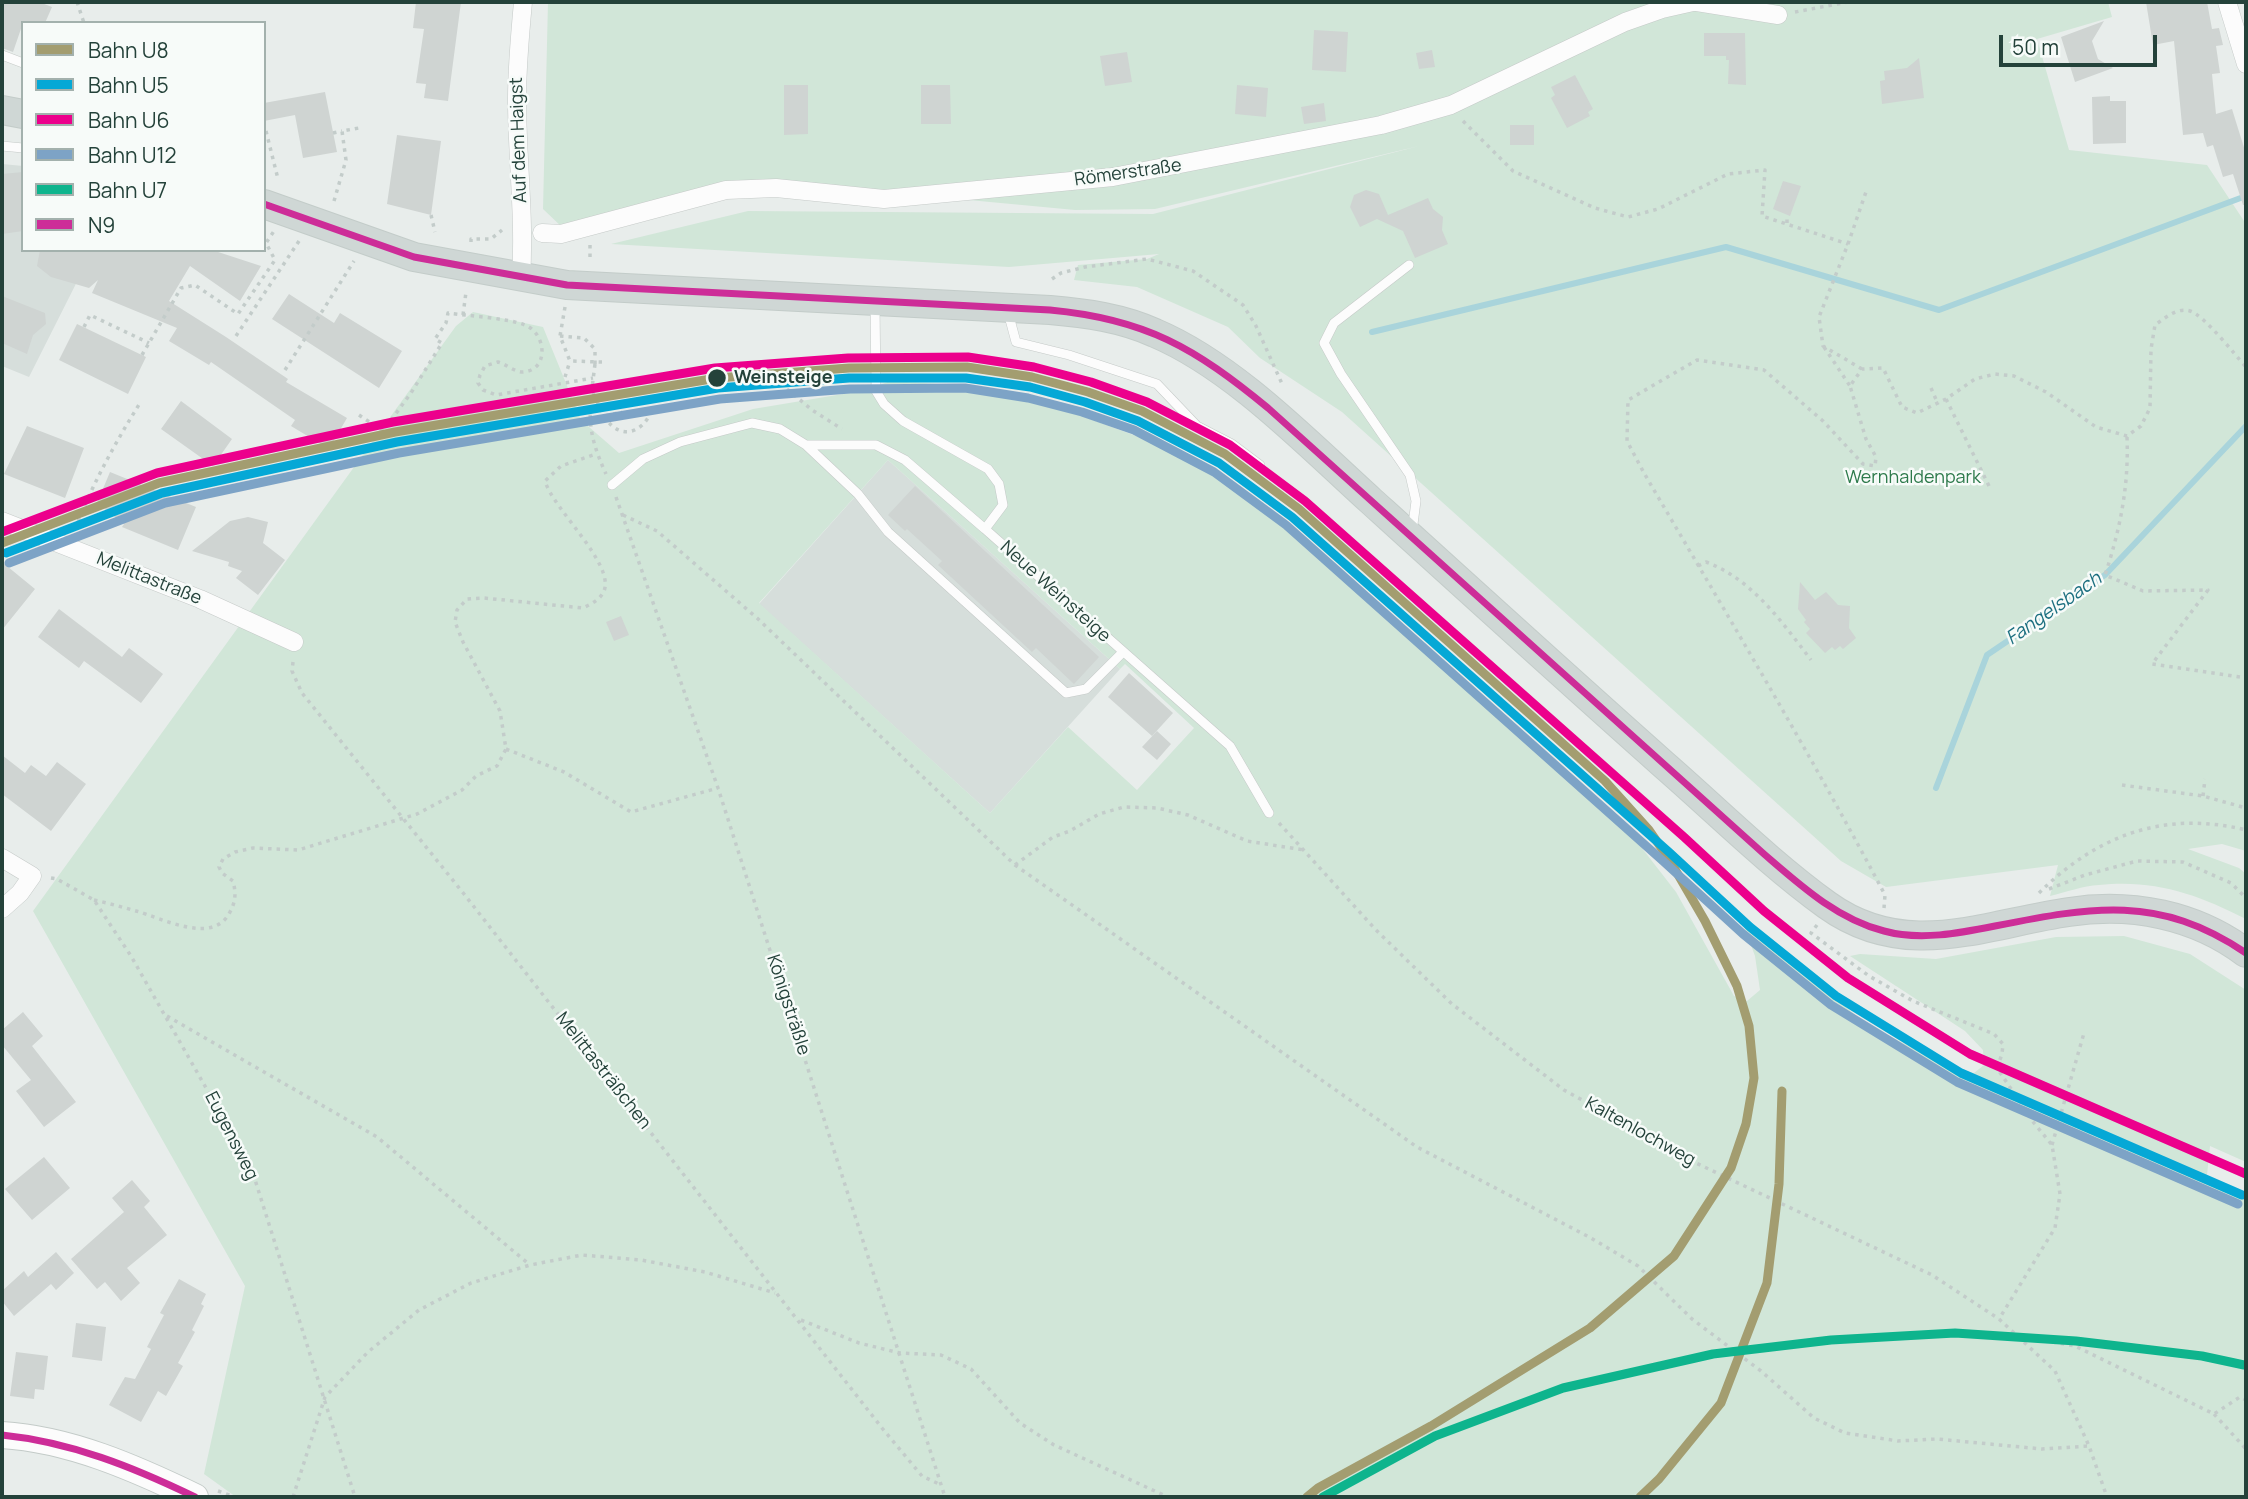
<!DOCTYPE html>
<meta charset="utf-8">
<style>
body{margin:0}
#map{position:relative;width:2248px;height:1499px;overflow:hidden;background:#e8edeb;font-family:Manrope,sans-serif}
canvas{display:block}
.frame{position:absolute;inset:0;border:4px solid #24423a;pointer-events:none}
.legend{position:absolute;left:21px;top:21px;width:245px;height:231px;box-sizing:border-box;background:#f7fbf9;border:2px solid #a3b1ad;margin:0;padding:9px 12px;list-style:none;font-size:21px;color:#24423a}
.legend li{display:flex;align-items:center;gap:14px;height:35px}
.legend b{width:35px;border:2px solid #a3b1ad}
.scale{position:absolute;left:1999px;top:35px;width:158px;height:32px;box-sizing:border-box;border:4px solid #24423a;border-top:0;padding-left:9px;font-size:21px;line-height:24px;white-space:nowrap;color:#24423a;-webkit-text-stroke:5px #f7fbf9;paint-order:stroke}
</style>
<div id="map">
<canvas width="2248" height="1499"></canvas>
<div class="frame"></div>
<ul class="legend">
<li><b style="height:9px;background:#a39d70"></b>Bahn U8</li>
<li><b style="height:9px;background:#05a8d6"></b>Bahn U5</li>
<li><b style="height:9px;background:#ec008c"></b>Bahn U6</li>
<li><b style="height:9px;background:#7da3c6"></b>Bahn U12</li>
<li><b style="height:9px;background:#0eb48d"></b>Bahn U7</li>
<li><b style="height:9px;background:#cd2d98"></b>N9</li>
</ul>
<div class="scale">50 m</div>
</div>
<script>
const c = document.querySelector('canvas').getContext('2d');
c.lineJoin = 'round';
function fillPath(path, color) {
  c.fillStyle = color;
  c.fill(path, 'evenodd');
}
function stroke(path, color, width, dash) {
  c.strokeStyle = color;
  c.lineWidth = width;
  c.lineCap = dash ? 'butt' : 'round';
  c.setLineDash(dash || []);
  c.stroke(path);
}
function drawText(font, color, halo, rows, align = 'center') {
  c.font = font + ' Manrope,sans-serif';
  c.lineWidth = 5;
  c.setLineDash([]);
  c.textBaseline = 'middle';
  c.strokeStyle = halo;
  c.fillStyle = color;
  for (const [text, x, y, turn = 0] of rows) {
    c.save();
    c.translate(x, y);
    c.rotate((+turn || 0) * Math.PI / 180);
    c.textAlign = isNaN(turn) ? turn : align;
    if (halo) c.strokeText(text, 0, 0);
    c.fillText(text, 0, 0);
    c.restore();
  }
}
const built = new Path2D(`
 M2 164 23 166V250H93L29 377 2 366Z
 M888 460 1120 669 990 813 759 604Z`);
const green = new Path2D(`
 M548 2H2108L2112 17 2037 39 2069 150 2207 165 2246 224V851L2222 844 2188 849 2239 868 2246 874V919C2197 894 2154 879 2099 885 2083 886 2066 892 2050 896L2058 865 1886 887 1841 861 1342 412 1260 358 1228 327 1137 287 1074 280 1078 265 1147 259 1159 254 1009 267 611 244 748 211 1153 214 1419 146 1155 209 1075 210 767 181 564 229 543 209Z
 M473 312 543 327 581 420 619 453 753 409 867 390 890 381 987 387 1055 406 1201 460 1308 540 1510 720 1624 825 1676 892 1734 996 1747 1001 1760 990 1755 956 1741 918 1866 1024 1952 1068 1974 1073 1984 1065 1983 1050 1965 1031 1850 956 1860 954 1936 959 2056 937 2124 936 2190 954 2246 990V1162L2210 1146 2207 1175 2246 1197V1497H236L204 1474 245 1286 33 911 456 326ZM888 460 1120 669 1125 664 1194 728 1137 790 1068 727 990 813 759 603Z`);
const stream = new Path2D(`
 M1372 332 1726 247 1939 310 2246 196
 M1936 788 1987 655 2105 575 2246 426`);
const building = new Path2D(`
 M2 2H39L52 7 45 23H23L13 52 2 48Z
 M416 2H461L448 101 424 98 426 84 416 83 424 29 413 28Z
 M2146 2H2207L2212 29 2219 28 2223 45 2216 46 2220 73 2212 74 2216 114 2232 109 2236 122 2246 154V205H2243L2233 174 2223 177 2213 145 2207 147 2203 133 2183 135 2174 41 2153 45Z
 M2104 21 2092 41 2098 59 2113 68 2075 82 2061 37Z
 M1314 30 1348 32 1346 72 1312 70Z
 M1704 33H1745L1746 85 1728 84 1729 60H1726V56H1704Z
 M1432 50 1435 67 1419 69 1416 53Z
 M1127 52 1132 82 1105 86 1100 56Z
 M1919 58 1924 98 1882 104 1880 81 1885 80 1884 71 1907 68Z
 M1575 75 1593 109 1588 112 1590 116 1567 128 1551 98 1555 95 1551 87Z
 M784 85H808V134L784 135Z
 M921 85H950L951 124H921Z
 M1237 85 1268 88 1266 117 1235 114Z
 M325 92 337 152 303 158 295 115 264 121V103Z
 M2110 96V101H2126V143L2093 144 2092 97Z
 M1324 103 1326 121 1304 124 1301 107Z
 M1510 125H1534V145H1510Z
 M397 135 441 141 431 215 387 204Z
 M23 172V231L2 234V174Z
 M1783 181 1801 186 1790 216 1773 209Z
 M1366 190 1379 194 1388 215 1428 198 1433 209 1443 217 1442 230 1448 244 1415 258 1403 231 1377 219 1360 227 1350 207 1354 195Z
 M40 250H212L261 266 240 301 190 266 169 301 226 337 288 379 286 382 347 418 329 449 291 426 295 420 211 362 209 365 169 341 177 328 92 293 98 280 89 288 51 277 37 266Z
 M289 294 334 323 340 313 402 351 379 388 272 319Z
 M2 296 45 313 46 324 33 335 27 354 2 343Z
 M77 324 146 357 128 394 59 360Z
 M181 401 232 439 213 466 161 429Z
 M27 426 84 448 65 498 4 474Z
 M110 472 196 507 178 550 122 527 124 524 97 503Z
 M915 486 1099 657 1074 684 1036 648 1032 652 938 565 942 561 907 529 905 531 888 515Z
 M248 517 268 522 263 543 285 560 258 595 236 578 242 571 228 566 229 562 192 551 230 521Z
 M2 562 35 589 2 630Z
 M1800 582 1815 600 1826 592 1838 605 1850 606 1849 628 1856 638 1843 649 1840 646 1835 650 1832 647 1825 653 1806 633 1810 629 1804 622 1806 620 1798 609Z
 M59 609 122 657 129 648 163 674 141 703 84 661 79 668 38 637Z
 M621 616 629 635 614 641 606 622Z
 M1129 673 1173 713 1152 736 1108 697Z
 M1157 731 1171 744 1157 760 1142 747Z
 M2 755 25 773 31 765 46 776 57 762 86 784 51 831 2 794Z
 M23 1012 43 1036 32 1046 76 1102 44 1127 16 1091 31 1080 2 1045V1030Z
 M44 1157 70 1188 32 1220 5 1189Z
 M132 1180 150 1201 144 1207 167 1235 127 1268 140 1283 121 1301 105 1282 97 1289 71 1259 124 1212 112 1198Z
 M56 1252 74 1273 56 1290 51 1284 14 1316 2 1301V1291L24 1271 28 1277Z
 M179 1279 206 1294 201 1304 204 1306 192 1330 195 1332 178 1363 183 1366 166 1396 158 1391 141 1422 109 1405 125 1377 135 1379 151 1349 147 1347 164 1315 160 1313Z
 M76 1323 106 1327 102 1361 72 1357Z
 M16 1352 48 1356 44 1390 35 1389 34 1399 10 1396Z`);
const path = new Path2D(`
 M77 2 84 23
 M1795 12 1848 2
 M1463 121 1513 171 1595 208 1628 217 1658 209 1728 174 1765 170 1762 216 1848 244
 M266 131 278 179
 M333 133 342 131
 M334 201 346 160 342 131 359 128
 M431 215 435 232
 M1787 223V215
 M471 242V239H491L502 230
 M590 245V257
 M214 251V250
 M1052 279 1061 273 1085 267 1147 259 1193 271 1243 305 1256 326 1283 386
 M565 307 560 336 570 361 602 362
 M463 315 466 292
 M84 327 90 315 149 343
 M236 336 299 241
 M560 336 584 338 595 349
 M1824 347 1850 386
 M142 355 181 288 195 285 238 314 275 260 266 243 274 231
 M595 364C589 413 585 428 606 474
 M1862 369 1823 346 1819 317 1848 244 1867 189
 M285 370 354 261
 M565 377 570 361
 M1931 388 1938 404
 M787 389 812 410 842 429
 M593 393C597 401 601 411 606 419 621 440 642 433 651 412
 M1946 399 1990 488
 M359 415 383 431 411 393 442 343 435 339 446 323 448 313C469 316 507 318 525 325 546 333 550 370 523 372 514 372 506 364 498 362L485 366 480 375 478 383 483 390 496 395 593 378
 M605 416 622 412
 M2127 437C2129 486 2120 530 2105 575L2143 591 2208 590 2152 664 2246 678
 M616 497 718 788 945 1497
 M623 515 657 531 757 618 1015 865 1417 1147 1591 1238 1638 1266 1692 1319 1761 1371 1814 1418 1845 1433 1898 1441 1937 1439 2042 1449 2089 1446
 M75 529C92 485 115 443 140 403
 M1698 566 1706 562C1752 579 1782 622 1811 660
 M293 662 292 671 302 693 464 894 882 1428 922 1476 941 1485
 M506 749 564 772 631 812 718 788
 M2122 785 2203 796 2246 808
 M2203 796 2205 779
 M1279 823 1376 930 1452 1004 1564 1090 1696 1163 1932 1275 1999 1319 2055 1371 2089 1446 2107 1497
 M1015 865 1053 837 1070 831 1099 814 1124 807 1157 808 1188 815 1247 841 1304 850
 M51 878 57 879 94 900 131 956 251 1167 355 1497
 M2049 889 2085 875 2137 861 2183 862 2231 883 2246 898
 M2039 893C2097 835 2165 810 2246 830
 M94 900C108 903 122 907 136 911 162 918 213 946 230 912 236 901 236 892 233 881L222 873 219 867 223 859 235 852 253 848 298 850 417 814 462 790 476 776 497 766 506 749 500 711 463 642 455 622 457 610 467 599 484 598 583 608C591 604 600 600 604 591 615 564 553 509 545 481L561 466 596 454
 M1884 908 1885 895C1809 751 1726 613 1644 473L1627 441 1628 400 1697 360 1764 370 1823 421 1863 464 1875 466 1876 457 1866 439 1850 386 1862 369 1883 368 1902 407 1917 413 1946 399 1975 379 1995 374 2014 376 2046 392 2096 427 2127 436 2141 426 2150 408 2151 349 2155 325C2165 318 2177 307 2190 311 2204 315 2235 355 2246 367
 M1817 925 1811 933 1869 976 1913 1001 1994 1034 2003 1044 2002 1054 1997 1068 2034 1123 2052 1145 2060 1194 2055 1228 1999 1319
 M167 1016 377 1137 530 1265
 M2052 1145 2084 1033
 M801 1320 859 1343 900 1353 941 1355 971 1369 1020 1423 1054 1445 1168 1497
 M2019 1336 2075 1346 2214 1414 2240 1397 2246 1400
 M2214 1414 2246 1449
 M218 1491 235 1497
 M293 1497 325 1397 368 1352 419 1310 471 1283 530 1265 582 1255 641 1260 705 1272 775 1293`);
const lane = new Path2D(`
 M2 55 23 63
 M2 146 23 148
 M1409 265 1334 323 1324 343 1341 374 1410 475 1416 501 1412 532
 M875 303 876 391 884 404 903 421 988 469 999 484 1003 505 985 529 1230 746 1269 813
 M1008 312 1016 342 1069 355 1157 384 1197 426 1232 444 1260 465
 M806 445 858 494 888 532 1066 693 1086 689 1123 652
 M612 485 643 459 680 442 752 423 780 429 806 445H876L905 460 985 529`);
const street = new Path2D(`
 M1697 2 1778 15
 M2227 2 2246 64
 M542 233 561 234 726 190 776 188 884 199 1113 177 1381 125 1451 105 1625 22 1662 9 1693 2
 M521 278C525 218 517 159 517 99 517 66 520 34 523 2
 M2 521 200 599 294 642
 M2 858 32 876 20 893 2 909`);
const secondary = new Path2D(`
 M2 1435C69 1439 135 1468 195 1497`);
const primary = new Path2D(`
 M2 110 23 114
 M264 204 414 257 567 285 1050 310C1086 313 1122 318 1155 333 1233 366 1307 443 1370 500 1467 588 1565 677 1663 764 1717 811 1769 863 1827 905 1906 962 1985 924 2069 912 2131 902 2196 915 2246 953`);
const pathBridge = new Path2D(`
 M595 364V349`);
const bus1 = new Path2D(`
 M264 204 414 257 567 285 1050 310C1146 319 1195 348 1268 408L1764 854C1800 885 1837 919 1884 931 1920 941 1960 933 1995 926 2092 907 2159 894 2246 953
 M2 1435C71 1442 133 1467 195 1497`);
const rail1 = new Path2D(`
 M2 543 159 483 395 432 717 378 849 368 967 367 1032 377 1088 392 1142 411 1225 454 1299 509 1605 781 1649 830 1669 859 1705 921 1737 986 1749 1026 1754 1078 1746 1124 1731 1168 1674 1256 1590 1328 1431 1426 1318 1488 1307 1497
 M1640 1497 1659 1479 1721 1403 1767 1283 1779 1184 1782 1091`);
const rail2 = new Path2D(`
 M6 553 162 493 397 442 718 388 849 378H966L1030 387 1085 402 1138 421 1219 463 1292 517 1670 853 1750 927 1836 996 1961 1073 2242 1195`);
const rail3 = new Path2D(`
 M2 532 157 473 393 422 715 368 848 358 968 357 1034 367 1091 382 1147 402 1230 445 1305 501 1684 837 1764 911 1848 978 1970 1054 2246 1174`);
const rail4 = new Path2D(`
 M9 563 165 503 399 453 720 399 850 389 965 388 1028 398 1082 412 1134 430 1214 472 1286 525 1663 861 1743 934 1831 1005 1957 1082 2238 1204`);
const rail5 = new Path2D(`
 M1323 1497 1435 1436 1563 1388 1713 1354 1831 1340 1955 1333 2076 1341 2202 1356 2244 1365`);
const markers = [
 [717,378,10,"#24423a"]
];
const streetNames = [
 ["Auf dem Haigst",519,140,-92],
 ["Römerstraße",1128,173,-8],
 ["Melittastraße",149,579,22],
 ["Neue Weinsteige",1055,592,42],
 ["Königsträßle",788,1005,72],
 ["Melittasträßchen",603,1071,52],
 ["Kaltenlochweg",1640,1132,29],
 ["Eugensweg",231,1136,63]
];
const stopNames = [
 ["Weinsteige",734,378]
];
const parkNames = [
 ["Wernhaldenpark",1913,478]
];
const waterNames = [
 ["Fangelsbach",2054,609,-35]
];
fillPath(built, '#d6dedb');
fillPath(green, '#d1e6d8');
stroke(stream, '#a9d4db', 6);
fillPath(building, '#cfd4d2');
stroke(lane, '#c5cac8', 10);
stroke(street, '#c5cac8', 19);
stroke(secondary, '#c3cbc8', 28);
stroke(primary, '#c3ccc9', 30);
stroke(path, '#c3ccca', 3.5, [3.5, 5]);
stroke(lane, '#fcfcfc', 9);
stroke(street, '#fcfcfc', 18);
stroke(secondary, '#fcfcfc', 26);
stroke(primary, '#cfd7d5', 28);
stroke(pathBridge, '#c3ccca', 3.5, [3.5, 5]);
stroke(bus1, '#cd2d98', 7);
stroke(rail1, '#a39d70', 9);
stroke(rail2, '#05a8d6', 9);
stroke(rail3, '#ec008c', 9);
stroke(rail4, '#7da3c6', 9);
stroke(rail5, '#0eb48d', 9);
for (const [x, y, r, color] of markers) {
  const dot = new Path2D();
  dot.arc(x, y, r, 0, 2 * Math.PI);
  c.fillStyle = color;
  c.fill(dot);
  stroke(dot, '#f7fbf9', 2.5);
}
drawText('18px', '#24423a', '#f7fbf9', streetNames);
drawText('bold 18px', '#24423a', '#f7fbf9', stopNames, 'left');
drawText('18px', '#2d7a4b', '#f7fbf9', parkNames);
drawText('italic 19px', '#1c6f80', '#f7fbf9', waterNames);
</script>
